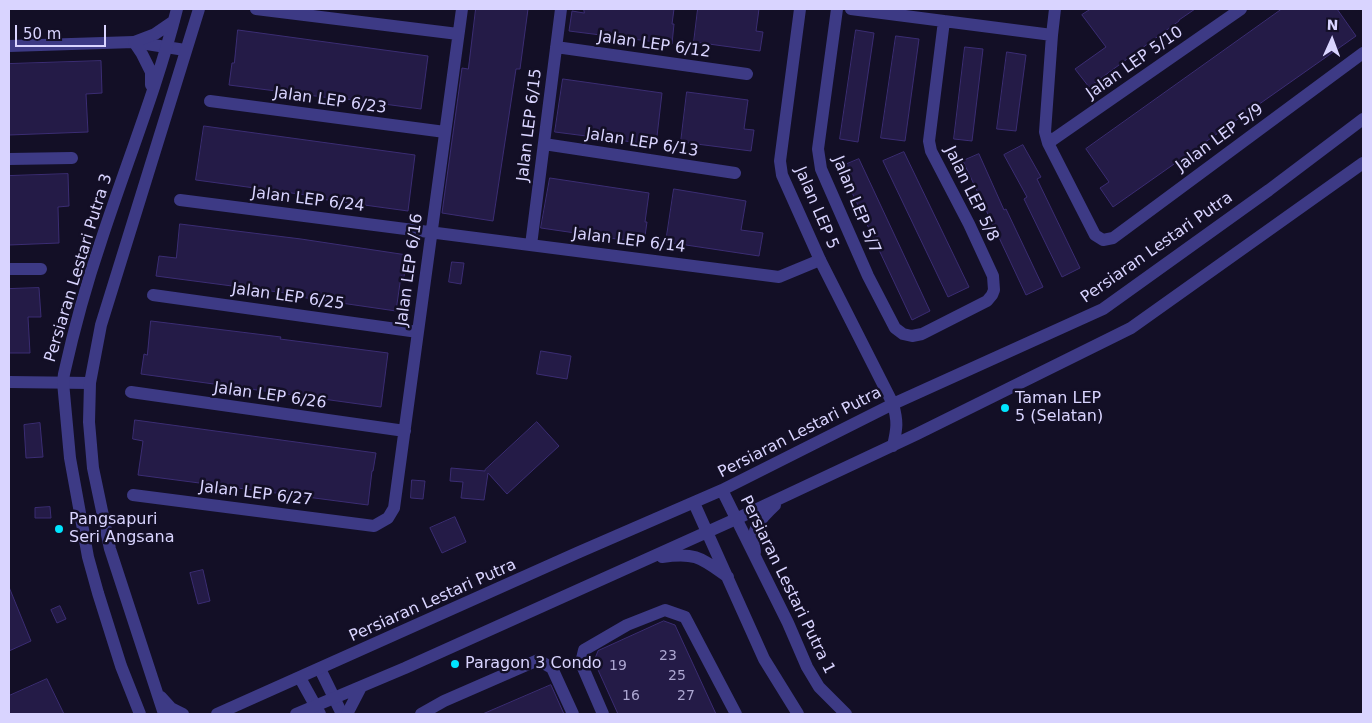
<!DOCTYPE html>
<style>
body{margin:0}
#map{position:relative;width:1372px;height:723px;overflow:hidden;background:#130f26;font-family:"DejaVu Sans",sans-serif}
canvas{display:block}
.frame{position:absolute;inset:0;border:10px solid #d9d4ff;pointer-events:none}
.north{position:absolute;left:1307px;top:15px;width:50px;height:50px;-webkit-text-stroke:4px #130f26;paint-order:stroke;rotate:2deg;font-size:14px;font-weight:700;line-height:20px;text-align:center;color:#d9d4ff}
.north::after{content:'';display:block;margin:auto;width:18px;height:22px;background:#d9d4ff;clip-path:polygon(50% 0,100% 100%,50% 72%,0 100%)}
.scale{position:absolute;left:15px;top:25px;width:91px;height:22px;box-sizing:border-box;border:2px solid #d9d4ff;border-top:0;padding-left:6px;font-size:15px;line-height:18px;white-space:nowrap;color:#d9d4ff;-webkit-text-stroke:4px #130f26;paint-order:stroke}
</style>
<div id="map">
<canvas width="1372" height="723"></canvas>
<div class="frame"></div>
<div class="north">N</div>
<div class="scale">50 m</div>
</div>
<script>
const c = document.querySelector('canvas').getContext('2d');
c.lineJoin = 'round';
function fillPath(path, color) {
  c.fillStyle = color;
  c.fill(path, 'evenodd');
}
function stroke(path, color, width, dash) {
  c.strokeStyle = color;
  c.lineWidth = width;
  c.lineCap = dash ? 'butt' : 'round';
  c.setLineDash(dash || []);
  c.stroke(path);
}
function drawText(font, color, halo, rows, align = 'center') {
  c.font = font + ' "DejaVu Sans",sans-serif';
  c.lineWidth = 5;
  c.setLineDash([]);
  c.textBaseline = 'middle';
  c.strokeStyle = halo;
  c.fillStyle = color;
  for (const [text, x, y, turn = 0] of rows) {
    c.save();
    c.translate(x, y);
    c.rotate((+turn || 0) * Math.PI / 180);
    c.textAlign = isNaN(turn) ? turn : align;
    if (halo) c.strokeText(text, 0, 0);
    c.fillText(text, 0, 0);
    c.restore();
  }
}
const building = new Path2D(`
 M476 9H528L520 69H516L493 221 442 213 462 68 468 69Z
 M584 9H674L672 24H674L672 44 569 31 572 11 584 13Z
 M698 9H759L756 31 763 32 760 51 694 42Z
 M1091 9H1195L1179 20V21L1089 87 1075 69 1106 47 1082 15Z
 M1282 9H1337L1356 36 1113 207 1100 188 1109 182 1086 149Z
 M238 30 428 56 421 109 332 97 331 98 229 85 232 63H234Z
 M856 30 874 33 858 142 840 139Z
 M896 36 919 39 905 141 881 138Z
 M965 47 983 49 972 141 954 139Z
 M1007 52 1026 55 1016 131 997 129Z
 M101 61 102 93 86 94 88 132 9 135V64Z
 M563 79 662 93 656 145 555 132Z
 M687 92 748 100 744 129 754 130 751 151 681 142Z
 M204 126 415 155 408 211 306 197V195L196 180Z
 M1023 145 1041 177 1037 179 1080 268 1062 277 1024 199 1027 197 1004 155Z
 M904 152 969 287 948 297 883 161Z
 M979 154 1004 210 1006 209 1043 287 1026 295 963 161Z
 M859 159 930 311 912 320 840 167Z
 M68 174 69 206 58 207 59 243 9 245V176Z
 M550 178 649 193 645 222H647L644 243 541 228Z
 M674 189 746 201 741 230 763 233 759 256 666 242Z
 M180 224 301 239 407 255 404 277 401 276 396 311 293 296V294L156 276 159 256 176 258Z
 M452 262 464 263 461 284 449 282Z
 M39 288 41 317H28L30 353H9V289Z
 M151 321 281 337 280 339 388 353 381 407 141 374 144 354 147 355Z
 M541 351 571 356 567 379 537 374Z
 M135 420 376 453 373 471H372L368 505 138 475 143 441 133 439Z
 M537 422 559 446 507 494 488 473 484 500 461 498 463 482 450 481 451 468 485 471V470Z
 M40 423 43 457 26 458 24 425Z
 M412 480 425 481 423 499 411 498Z
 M50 507 51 518H35V508Z
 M455 517 466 542 442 553 430 528Z
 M203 570 210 601 198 604 190 573Z
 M9 587 31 641 9 651Z
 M60 606 66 619 57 623 51 610Z
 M664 621 675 625 716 714H618L594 661 598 651Z
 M47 679 64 714H9V696Z
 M551 685 564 714H483Z`);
const minor = new Path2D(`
 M256 9 458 34
 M837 9 818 149 821 169 868 276 895 328 903 334 912 336 922 334 987 301 992 295 994 290 993 276 969 224 931 151 929 141 944 21
 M851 9 1052 35
 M1055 9 1052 35 1045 132 1048 143 1095 235 1103 240 1113 238 1363 53
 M9 46 134 42 185 50
 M556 47 747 74
 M210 101 445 132
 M1048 143 1241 9
 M544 144 735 173
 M9 159 72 158
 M180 200 779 277 820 260
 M531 245 561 9
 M9 269H41
 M153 295 418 332
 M9 382 90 383
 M131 392 405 431
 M133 495 374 526 388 518 394 508 462 9
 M320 669 342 714
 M300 678 320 714
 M421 714 444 701 538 660 552 668 573 714
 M603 714 581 663 584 650 627 625 665 610 685 617 736 714`);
const tertiary = new Path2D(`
 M800 9 780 161 782 175 820 260 893 404C898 422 897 428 893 446
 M151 85V72L142 54 134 42 155 34 174 21
 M722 490 788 623 807 667 819 687 846 714
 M694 503 764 659 798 714
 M755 552C750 529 759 520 775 505
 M662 557C696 552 701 558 728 577
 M161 697 171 708 183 714
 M140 714 121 666 98 593 88 557 70 458 63 382 64 374C74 329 86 285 101 241 126 164 157 88 177 9
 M164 714 110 549 93 468 89 422 90 383 101 325 199 9
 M217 714 577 553 722 490 893 404 1103 309 1269 190 1363 119
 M296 714 405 668 736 519 917 434 1131 328 1363 163
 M347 714 361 687`);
const markers = [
 [1005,408,5,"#00e5ff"],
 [59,529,5,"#00e5ff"],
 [455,664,5,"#00e5ff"]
];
const numberNames = [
 ["23",668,656],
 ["19",618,666],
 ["25",677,676],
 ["16",631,696],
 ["27",686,696]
];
const streetNames = [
 ["Jalan LEP 6/12",654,45,8],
 ["Jalan LEP 5/10",1135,63,-35],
 ["Jalan LEP 6/23",330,101,8],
 ["Jalan LEP 6/15",530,125,-83],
 ["Jalan LEP 5/9",1220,138,-36],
 ["Jalan LEP 6/13",642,143,9],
 ["Jalan LEP 5/8",971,194,64],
 ["Jalan LEP 6/24",308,200,7],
 ["Jalan LEP 5/7",856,205,68],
 ["Jalan LEP 5",816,208,67],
 ["Jalan LEP 6/14",629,241,7],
 ["Persiaran Lestari Putra",1157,248,-35],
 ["Persiaran Lestari Putra 3",79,268,-73],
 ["Jalan LEP 6/16",410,270,-82],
 ["Jalan LEP 6/25",288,297,8],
 ["Jalan LEP 6/26",270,396,8],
 ["Persiaran Lestari Putra",800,433,-27],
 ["Jalan LEP 6/27",256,494,7],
 ["Persiaran Lestari Putra 1",787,585,64],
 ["Persiaran Lestari Putra",433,601,-24]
];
const poiNames = [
 ["Taman LEP",1015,399],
 ["5 (Selatan)",1015,417],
 ["Pangsapuri",69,520],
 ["Seri Angsana",69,538],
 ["Paragon 3 Condo",465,664]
];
fillPath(building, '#241b47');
stroke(building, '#3b2d73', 1);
stroke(minor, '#3d3a85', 12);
stroke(tertiary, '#3d3a85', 12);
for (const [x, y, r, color] of markers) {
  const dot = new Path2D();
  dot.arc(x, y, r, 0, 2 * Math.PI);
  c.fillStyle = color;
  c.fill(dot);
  stroke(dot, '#130f26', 2);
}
drawText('14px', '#aca6d1', null, numberNames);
drawText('16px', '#d9d4ff', '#130f26', streetNames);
drawText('16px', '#d9d4ff', '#130f26', poiNames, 'left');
</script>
